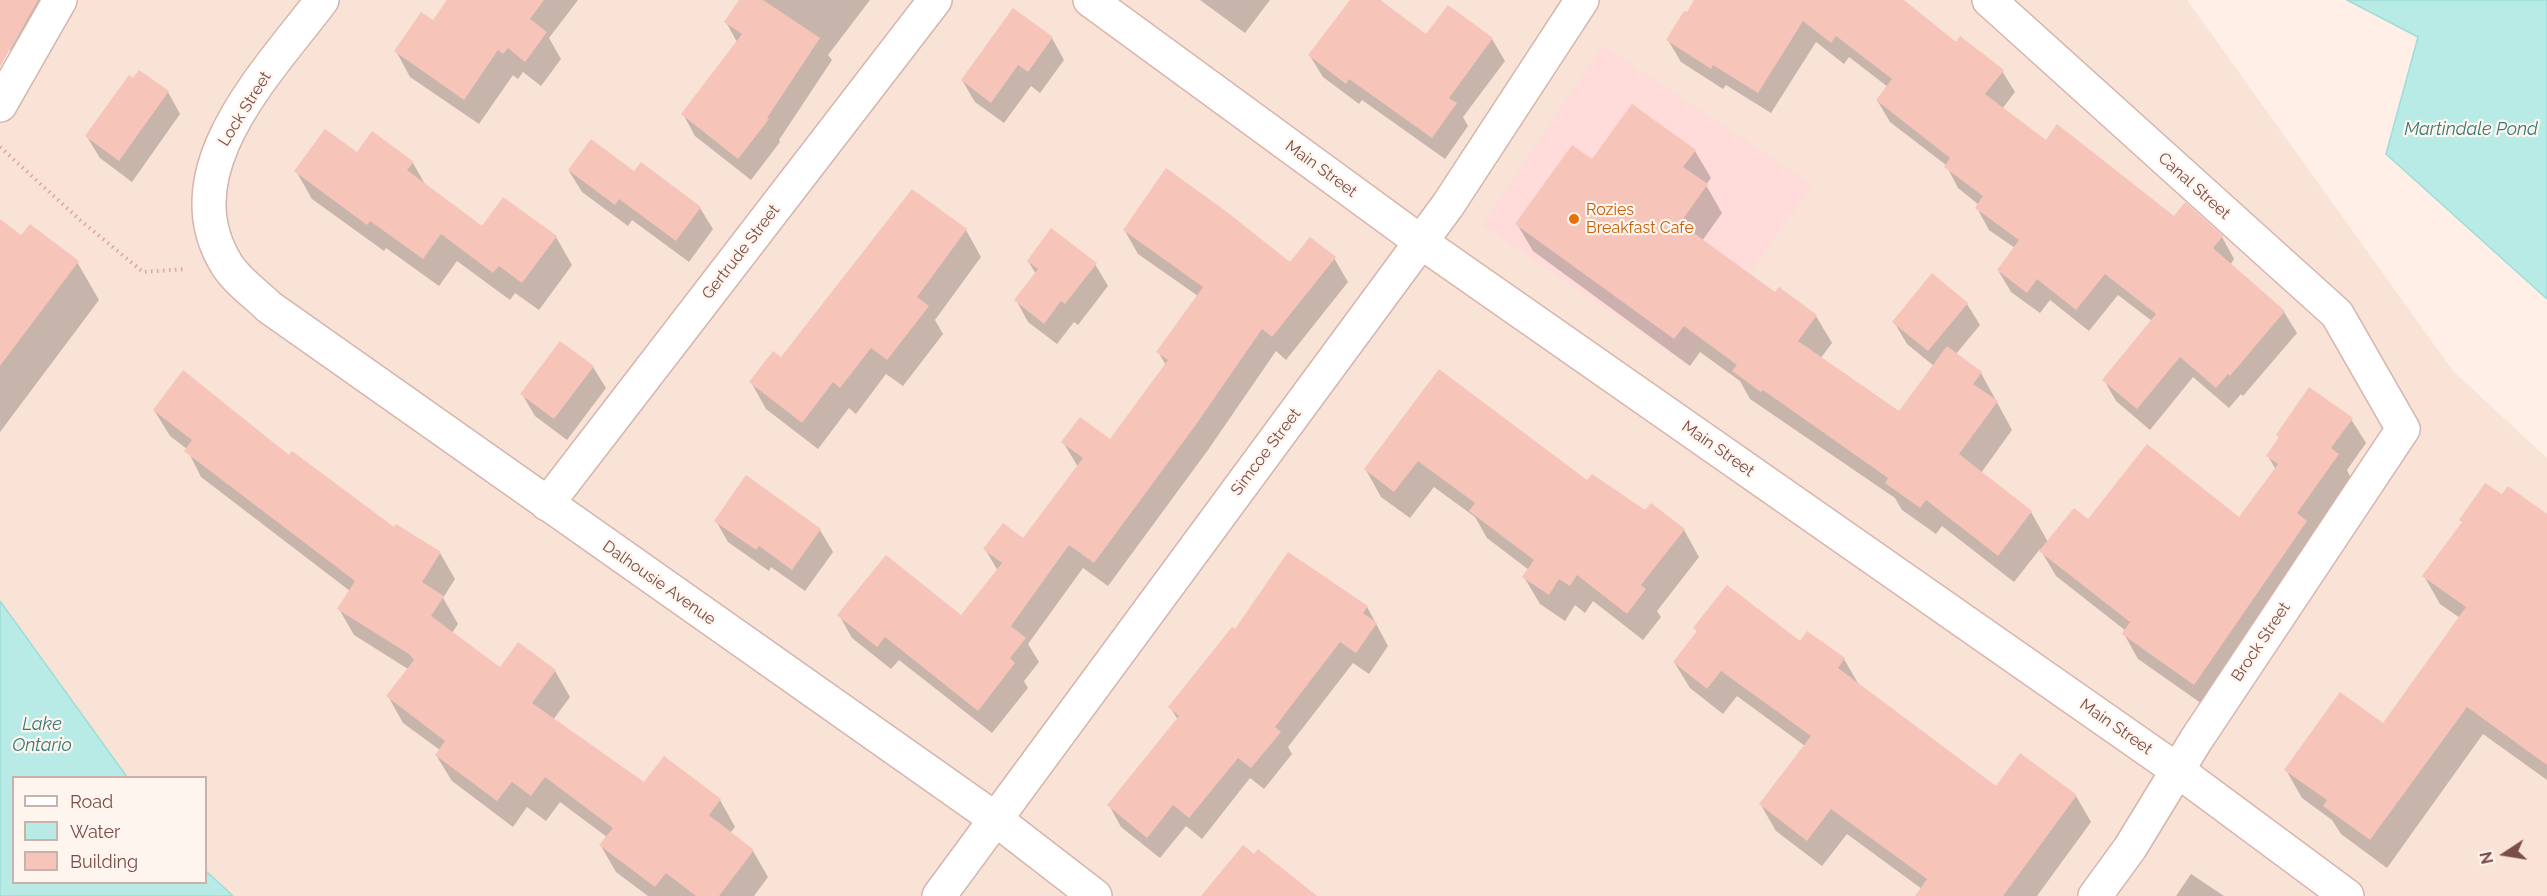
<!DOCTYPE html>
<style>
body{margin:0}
#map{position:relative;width:2547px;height:896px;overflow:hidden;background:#ffefe6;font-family:Raleway,sans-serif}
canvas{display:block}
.legend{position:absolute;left:12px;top:776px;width:195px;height:108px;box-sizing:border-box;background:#fff5ef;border:2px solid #cab2ac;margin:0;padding:8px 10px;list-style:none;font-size:18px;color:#7b4d47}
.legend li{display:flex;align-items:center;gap:12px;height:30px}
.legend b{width:30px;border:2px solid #cab2ac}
.north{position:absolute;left:2475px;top:824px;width:60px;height:60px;-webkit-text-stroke:4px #fff5ef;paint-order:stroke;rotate:258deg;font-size:16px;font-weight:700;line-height:24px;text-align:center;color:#7b4d47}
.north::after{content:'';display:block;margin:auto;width:21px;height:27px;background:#7b4d47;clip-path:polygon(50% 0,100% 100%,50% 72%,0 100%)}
</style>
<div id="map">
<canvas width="2547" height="896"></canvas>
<ul class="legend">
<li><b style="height:8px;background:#fff"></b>Road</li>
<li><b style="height:16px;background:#b8ebe6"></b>Water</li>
<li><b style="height:16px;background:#f7c4ba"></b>Building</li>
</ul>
<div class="north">N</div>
</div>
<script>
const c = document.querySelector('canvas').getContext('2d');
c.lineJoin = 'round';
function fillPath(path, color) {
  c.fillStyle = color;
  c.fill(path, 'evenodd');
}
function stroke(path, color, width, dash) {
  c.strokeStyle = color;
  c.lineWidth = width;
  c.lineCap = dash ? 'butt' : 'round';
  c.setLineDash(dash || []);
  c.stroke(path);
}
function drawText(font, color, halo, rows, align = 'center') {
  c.font = font + ' Raleway,sans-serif';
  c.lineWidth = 4.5;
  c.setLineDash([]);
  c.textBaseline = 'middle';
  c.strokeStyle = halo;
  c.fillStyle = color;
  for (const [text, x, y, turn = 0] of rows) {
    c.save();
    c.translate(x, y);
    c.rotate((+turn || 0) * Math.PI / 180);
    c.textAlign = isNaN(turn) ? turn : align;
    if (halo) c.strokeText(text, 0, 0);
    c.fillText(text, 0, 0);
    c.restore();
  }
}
const residential = new Path2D(`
 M33 0H2187L2453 371 2547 458V896H233L206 871V778L127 777 0 601V84L10 67Z`);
const commercial = new Path2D(`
 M1603 46 1812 185 1685 362 1482 225Z`);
const water = new Path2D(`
 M2347 0H2547V299L2386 154 2418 37Z
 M0 601 127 777 14 778V882H206V871L233 896H0Z`);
const shadow = new Path2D(`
 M1 0H42L29 60 0 45Z
 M450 0H578L549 38 561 59 541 86 523 72 518 79 513 75 479 124 410 77 396 51 433 22Z
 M741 0H870L828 55 832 60 779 140 780 142 751 180 695 136 683 114 737 42 726 22Z
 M1200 0H1270L1245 33Z
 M1352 0H1380L1426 36 1448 7 1492 39 1505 61 1463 117 1468 126 1445 159 1362 100 1359 104 1323 77 1310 56Z
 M1699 0H1901L1956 44 2002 71 2015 92 2002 109 2046 142 2174 218 2222 237 2234 259 2230 265 2284 312 2297 333 2243 396 2241 394 2229 408 2193 377 2150 430 2116 401 2104 380 2152 321 2118 295 2089 331 2050 300 2040 313 2011 292 1998 270 2015 248 1989 230 1977 208 1979 205 1958 188 1946 165 1890 122 1877 100 1888 87 1849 57 1844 64 1816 42 1771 113 1726 85 1723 89 1681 62 1668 40Z
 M1052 38 1064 60 1040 93 1031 86 1004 123 975 102 962 80Z
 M133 80 168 92 180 114 132 182 100 158 87 137Z
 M1695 151 1711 178 1706 185 1722 213 1702 241 1775 294 1816 316 1832 343 1820 359 1899 413 1934 366 1907 344 1894 322 1967 304 1980 325 1956 354 1981 373 2012 430 1981 473 2031 512 2048 542 2088 521 2239 519 2276 470 2268 456 2279 438 2277 435 2351 419 2366 443 2347 470 2352 480 2208 708 2138 659 2124 634 2126 631 2056 576 2040 549 2014 582 1942 526 1936 534 1902 510 1895 498 1750 399 1740 381 1700 352 1690 366 1533 251 1517 224 1592 161Z
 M357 154 413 163 426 186 483 228 556 237 572 265 539 310 515 293 510 300 457 261 439 286 386 248 384 251 312 199 296 171Z
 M569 171 635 173 700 208 713 229 689 262 632 220 628 226 582 192Z
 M0 221 22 237 77 262 99 300 0 432Z
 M966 230 981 257 935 320 943 334 903 386 886 374 856 414 849 408 818 449 766 409 751 382Z
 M1125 231 1290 264 1334 258 1348 282 1286 360 1276 351 1208 450 1108 586 1083 568 1028 644 1039 662 1024 681 1028 688 992 733 899 660 891 669 852 638 839 615 961 618 998 571 985 549 1023 540 1078 467 1063 442 1111 441 1166 365 1158 352 1198 296 1138 254Z
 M1028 261 1095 264 1108 286 1078 325 1074 322 1057 344 1028 322 1016 300 1036 274Z
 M593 367 606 388 567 440 535 416 522 394Z
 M1439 371 1588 482 1684 530 1699 557 1657 611 1661 617 1643 640 1593 601 1585 613 1575 605 1565 621 1540 604 1524 577 1529 570 1487 538 1475 517 1434 487 1410 518 1381 497 1366 470Z
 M154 410 289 457 394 530 440 553 455 579 443 598 458 624 452 633 500 669 555 671 570 697 553 720 645 784 720 800 735 827 730 833 753 851 768 877 754 896H648L616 872 601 846 607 837 560 802 546 821 527 807 513 827 452 781 436 755 440 750 403 723 388 696 408 669 354 635 339 609 350 591 201 477 187 449 170 436Z
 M747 478 820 530 833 552 805 591 771 567 769 571 728 542 716 521Z
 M2502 496 2547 515V780L2483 734 2387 868 2341 834 2332 820 2302 798 2286 770 2383 725 2460 618 2440 604 2424 576Z
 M1367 607 1388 646 1369 674 1353 663 1288 747 1292 754 1264 789 1250 778 1202 839 1186 826 1160 858 1121 827 1109 805 1178 720 1170 707 1236 631Z
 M1695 628 1800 644 1844 659 1859 685 1996 788 2076 796 2091 822 2037 896H1916L1922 889 1847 834 1822 866 1776 831 1761 805 1805 746 1737 696 1723 714 1690 688 1674 662 1697 633Z
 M2191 874 2224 896H2176Z`);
const building = new Path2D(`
 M0 0H38L0 67Z
 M447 0H544L530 19 547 32 525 62 508 48 503 54 498 50 464 100 394 51 421 12 433 20Z
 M739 0H763L820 38 767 118 769 119 738 159 681 114 742 34 724 22Z
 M1350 0H1380L1426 34 1448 5 1493 38 1449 98 1457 103 1432 138 1349 79 1346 84 1308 55Z
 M1694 0H1904L1956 42 1960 36 2004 70 1985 94 2046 140 2057 124 2174 216 2185 202 2223 236 2213 248 2285 311 2230 376 2228 374 2216 388 2180 357 2137 409 2102 380 2156 314 2105 274 2076 310 2037 279 2027 293 1997 270 2019 240 1975 208 1983 196 1944 167 1950 158 1876 100 1892 79 1836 36 1831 43 1803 21 1758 93 1713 65 1711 69 1666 40 1684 11 1687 12Z
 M1013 8 1053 37 1028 72 1018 65 991 103 961 80Z
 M139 70 169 91 119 161 85 136 129 75 133 78Z
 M1632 104 1696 150 1683 167 1708 184 1680 223 1775 292 1779 287 1817 315 1798 341 1899 411 1947 346 1982 372 1973 384 1998 401 1959 454 2032 511 1998 556 1926 500 1920 508 1885 483 1888 478 1763 390 1761 392 1732 371 1737 365 1684 326 1674 339 1515 224 1572 145 1592 159Z
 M325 129 357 152 372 131 414 162 407 170 482 226 503 197 557 236 522 283 499 266 493 273 441 234 423 259 370 221 367 225 294 171Z
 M591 139 634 171 641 162 701 207 676 241 619 199 615 205 568 170Z
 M1166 168 1227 212 1290 262 1310 237 1336 257 1272 337 1262 329 1195 426 1094 563 1069 545 1011 626 1026 638 1010 658 1015 663 978 711 885 637 877 647 837 615 886 555 961 615 1002 563 983 549 1003 523 1023 538 1083 458 1061 442 1080 417 1110 439 1168 360 1156 352 1203 287 1123 230Z
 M912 189 967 229 917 297 929 306 887 360 871 348 840 388 833 382 802 423 749 382 773 351 781 357Z
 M0 219 21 235 30 224 79 261 0 366Z
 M1051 228 1097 263 1065 304 1061 301 1044 324 1014 300 1038 269 1027 261Z
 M1932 273 1968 303 1928 351 1892 322Z
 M560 341 594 366 554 419 520 394Z
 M1439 369 1587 480 1592 474 1645 510 1651 503 1685 529 1641 585 1646 589 1627 614 1577 575 1570 586 1559 579 1549 595 1522 577 1534 560 1469 511 1475 503 1418 461 1394 492 1364 469Z
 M183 370 289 455 292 451 394 527 396 524 441 552 422 582 444 596 431 616 500 667 518 642 556 670 532 703 644 782 664 756 721 799 709 815 754 850 719 896H696L666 873 655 887 599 845 613 828 545 777 531 796 512 782 497 801 435 755 445 741 386 696 414 660 409 654 337 609 355 581 184 451 192 440 153 410Z
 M2309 387 2353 418 2331 448 2339 454 2297 513 2307 521 2194 685 2122 634 2130 622 2039 551 2074 508 2088 519 2147 444 2239 517 2278 464 2266 456 2279 437 2276 435Z
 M746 475 821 529 792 570 759 546 756 550 714 521Z
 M2485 483 2502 494 2508 486 2547 514V765L2467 707 2370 840 2323 806 2327 800 2284 770 2340 692 2383 723 2466 607 2422 576 2462 522 2459 520Z
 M1288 552 1368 606 1363 613 1377 623 1356 653 1340 642 1275 727 1281 732 1251 768 1238 758 1189 818 1173 805 1147 838 1107 805 1179 716 1168 707 1232 627 1235 629Z
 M1727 585 1800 641 1807 631 1845 658 1838 668 1996 786 2020 753 2077 795 2003 896H1915L1927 879 1831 809 1807 841 1759 804 1811 736 1721 671 1707 689 1673 662 1697 631 1693 628Z
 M1243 845 1254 854 1258 849 1317 896H1201Z`);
const path = new Path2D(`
 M0 147 80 220 143 272 186 269`);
const street = new Path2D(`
 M322 0C268 72 168 171 227 265 237 281 256 294 269 307L994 818 1095 896
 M1989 0 2337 314 2403 429 2196 740 2130 848 2095 896
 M0 105 60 0
 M547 504 935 0
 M939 896 1448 205 1582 0`);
const secondary = new Path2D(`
 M1090 0 1421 242 2177 770 2347 896`);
const markers = [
 [1574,219,6,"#e8710a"]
];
const streetNames = [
 ["Lock Street",245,109,-58],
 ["Main Street",1321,169,36],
 ["Canal Street",2194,186,42],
 ["Gertrude Street",741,252,-52],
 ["Main Street",1718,449,35],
 ["Simcoe Street",1266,452,-53],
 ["Dalhousie Avenue",659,583,35],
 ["Brock Street",2261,642,-56],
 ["Main Street",2116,727,35]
];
const foodNames = [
 ["Rozies",1586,210],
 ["Breakfast Cafe",1586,228]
];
const waterNames = [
 ["Martindale Pond",2471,130],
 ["Lake",42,725],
 ["Ontario",42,746]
];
fillPath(residential, '#f9e2d6');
fillPath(commercial, '#ffdcda');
fillPath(water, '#b8ebe6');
stroke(water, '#9dded8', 1.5);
fillPath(shadow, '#0003');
fillPath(building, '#f7c4ba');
stroke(street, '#d5b5ad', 36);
stroke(secondary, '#dab5ac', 36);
stroke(path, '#dda69d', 4, [1.5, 4.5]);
stroke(street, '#fff', 33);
stroke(secondary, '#fff', 33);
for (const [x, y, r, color] of markers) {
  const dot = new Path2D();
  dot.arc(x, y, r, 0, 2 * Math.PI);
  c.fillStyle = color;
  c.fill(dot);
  stroke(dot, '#fff5ef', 2);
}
drawText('16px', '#7b4d47', '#fff5ef', streetNames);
drawText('16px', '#c56008', '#fff5ef', foodNames, 'left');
drawText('italic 18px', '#367b75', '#fff5ef', waterNames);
</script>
